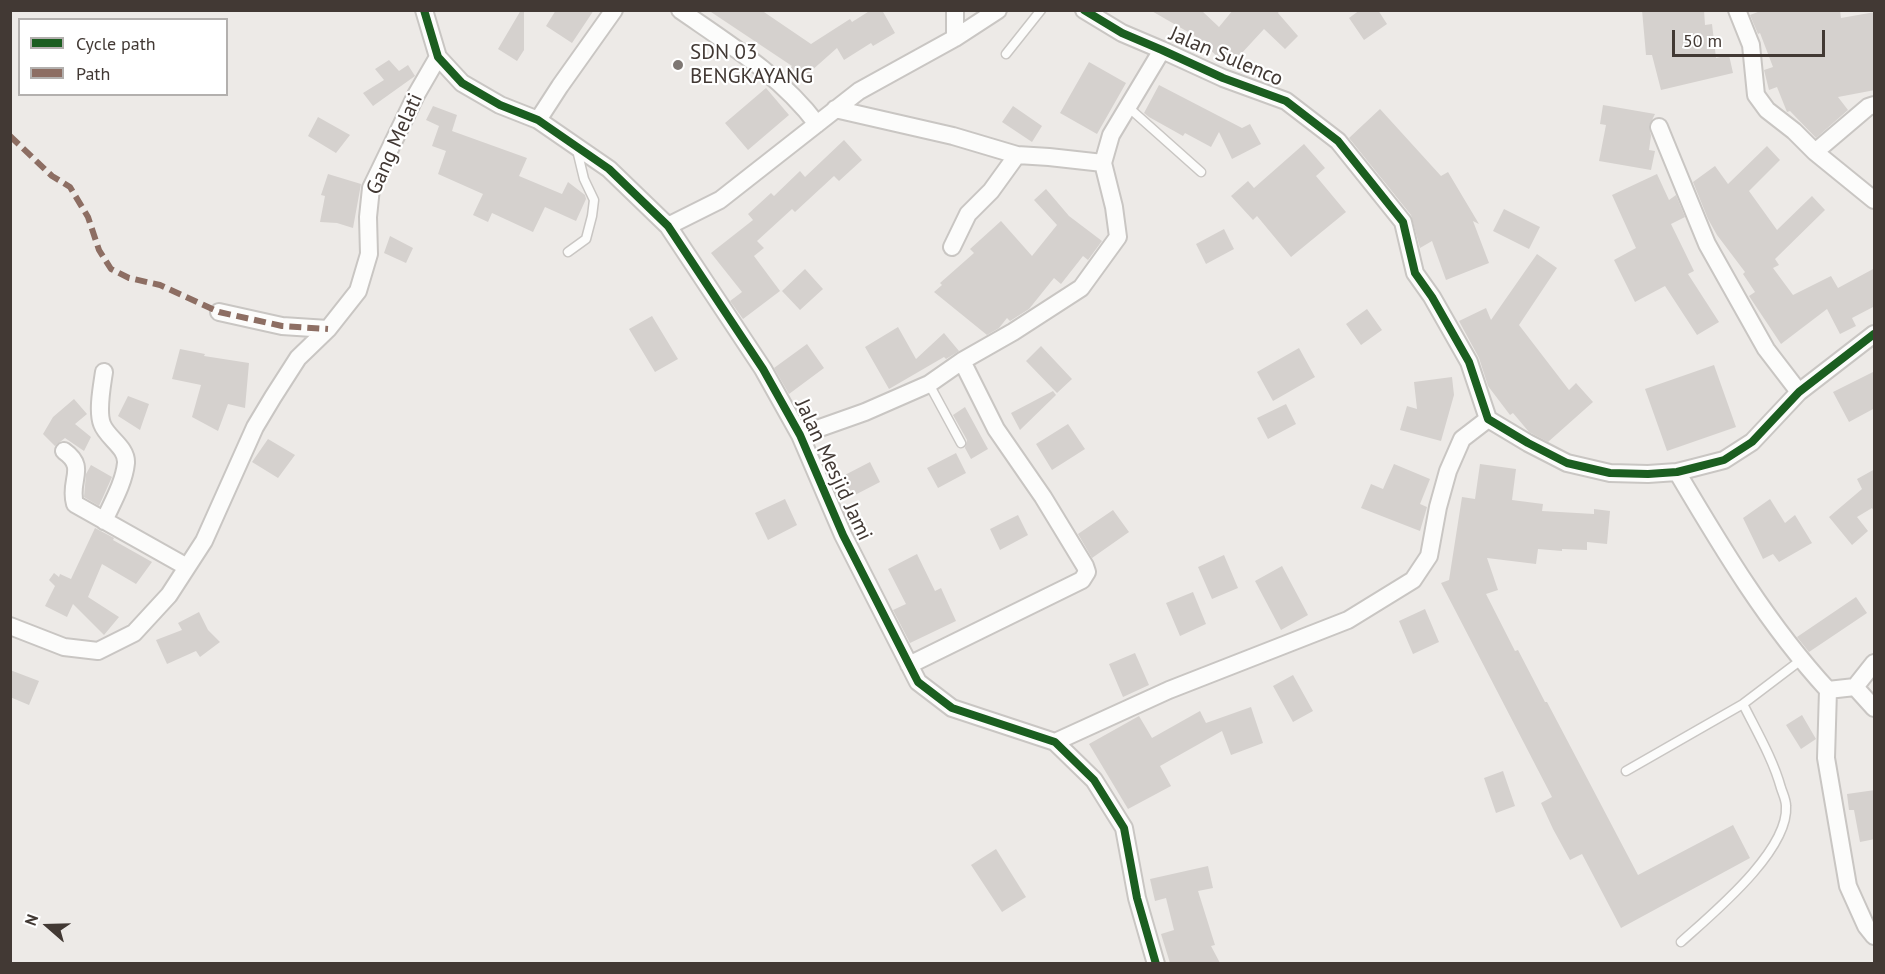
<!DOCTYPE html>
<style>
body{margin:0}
#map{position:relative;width:1885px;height:974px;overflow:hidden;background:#edeae7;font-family:"PT Sans",sans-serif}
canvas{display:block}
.frame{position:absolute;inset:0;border:12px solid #423934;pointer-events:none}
.legend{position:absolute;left:18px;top:18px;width:210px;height:78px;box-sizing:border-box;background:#fff;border:2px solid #b3b0ae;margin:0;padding:8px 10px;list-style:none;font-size:18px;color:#423934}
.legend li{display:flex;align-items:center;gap:12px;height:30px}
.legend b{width:30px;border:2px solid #b3b0ae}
.north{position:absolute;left:18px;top:896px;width:60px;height:60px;-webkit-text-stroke:4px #fff;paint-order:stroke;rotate:290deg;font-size:16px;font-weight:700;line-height:24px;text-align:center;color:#423934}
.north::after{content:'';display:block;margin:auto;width:21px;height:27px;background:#423934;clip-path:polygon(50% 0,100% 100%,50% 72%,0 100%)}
.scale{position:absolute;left:1672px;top:30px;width:153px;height:27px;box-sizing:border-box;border:3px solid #423934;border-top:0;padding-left:8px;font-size:18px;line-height:21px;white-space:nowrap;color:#423934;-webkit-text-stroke:4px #fff;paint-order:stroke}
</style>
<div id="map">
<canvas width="1885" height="974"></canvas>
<div class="frame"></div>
<ul class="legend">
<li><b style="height:8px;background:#1b5e20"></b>Cycle path</li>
<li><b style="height:8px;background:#8d6e63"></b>Path</li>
</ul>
<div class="north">N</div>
<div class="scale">50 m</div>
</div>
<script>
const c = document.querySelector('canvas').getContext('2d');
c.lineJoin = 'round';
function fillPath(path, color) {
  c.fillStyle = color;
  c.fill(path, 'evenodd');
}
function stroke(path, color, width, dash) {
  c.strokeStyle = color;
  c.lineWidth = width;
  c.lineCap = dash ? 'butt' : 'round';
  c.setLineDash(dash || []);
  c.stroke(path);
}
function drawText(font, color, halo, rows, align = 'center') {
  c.font = font + ' "PT Sans",sans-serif';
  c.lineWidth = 4.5;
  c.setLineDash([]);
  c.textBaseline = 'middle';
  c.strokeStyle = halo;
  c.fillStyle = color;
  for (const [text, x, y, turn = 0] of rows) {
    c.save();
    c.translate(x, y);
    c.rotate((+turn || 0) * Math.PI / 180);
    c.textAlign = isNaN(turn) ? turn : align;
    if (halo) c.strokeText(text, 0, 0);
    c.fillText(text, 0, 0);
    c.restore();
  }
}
const building = new Path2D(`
 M521 10H524V50L517 61 498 49Z
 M556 10H594L572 43 546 26Z
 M708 10H761L811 44 850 19 852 22 871 10H882L895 33 873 46 871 43 844 60 837 48 801 80 790 68 792 66Z
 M1150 10H1201L1219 27 1233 10H1280L1278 13 1298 36 1285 49 1264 29 1229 67 1195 36Z
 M1360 10H1378L1387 24 1364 40 1349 18Z
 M1642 10H1704L1705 25 1712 24 1716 58 1729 55 1733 73 1661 90 1652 55H1646Z
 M1763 10H1840L1841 18 1875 12V90L1838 97 1848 110 1816 138 1790 111 1787 112 1777 87 1769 90 1764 70 1773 67 1760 33 1758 34 1750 15Z
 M389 60 399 71 408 65 415 76 373 106 363 93 384 80 375 69Z
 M1089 62 1126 83 1097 134 1060 113Z
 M1159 85 1242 128 1250 124 1261 144 1232 159 1219 132 1211 147 1185 133 1183 136 1149 117 1144 113Z
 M766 88 789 115 748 150 725 123Z
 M1603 105 1655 114 1649 126 1651 136 1649 150 1655 151 1651 170 1599 161 1606 125 1600 124Z
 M433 106 457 115 452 131 527 158 519 176 562 194 568 182 585 195 586 199 576 221 545 207 533 232 492 213 488 222 473 215 483 194 438 174 446 151 432 146 439 126 426 120Z
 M1013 106 1042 126 1032 142 1002 122Z
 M1380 109 1441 176 1448 172 1479 224 1473 221 1489 263 1446 280 1432 241 1420 248 1411 215 1349 138Z
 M318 117 350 135 336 153 308 136Z
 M844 140 862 160 839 181 834 176 795 212 792 209 757 241 764 248 754 256 780 291 743 319 730 301 742 292 711 253 753 220 748 214 771 193 774 196 800 171 805 177Z
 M1304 144 1325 168 1316 176 1346 212 1291 257 1257 216 1253 220 1231 196 1248 181 1254 188Z
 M1767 146 1780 160 1749 191 1777 230 1812 196 1825 210 1775 259 1779 265 1773 268 1793 295 1831 276 1838 288 1875 268V306L1852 318 1856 326 1840 334 1827 309 1781 344 1749 296 1755 292 1743 274 1745 272 1717 235 1708 219 1693 182 1715 166 1728 184Z
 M328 174 361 184 353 228 337 223 320 222 325 196 321 195Z
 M1657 174 1669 200 1676 195 1685 217 1671 224 1694 271 1688 274 1719 322 1697 335 1665 286 1635 302 1614 260 1636 248 1612 195Z
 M1046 189 1069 216 1102 241 1088 260 1083 256 1061 284 1054 278 1029 309 1010 321 1007 318 999 328 987 335 934 292 942 285 940 283 974 253 970 249 1001 221 1032 256 1057 225 1034 200Z
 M1504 209 1540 227 1529 249 1493 231Z
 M1224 229 1234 249 1206 264 1196 244Z
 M390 236 413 248 406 263 384 253Z
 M1537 254 1557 268 1519 325 1569 390 1576 383 1593 402 1548 442 1529 432 1513 413 1510 415 1488 386 1479 358 1459 321 1486 308 1491 320Z
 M805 269 823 289 800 310 782 291Z
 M1367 309 1382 330 1361 345 1346 324Z
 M652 316 678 359 655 372 629 329Z
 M898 327 916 359 944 333 959 351 946 359 944 357 889 389 865 347Z
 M807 344 824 368 789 394 774 368Z
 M1041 346 1072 379 1057 393 1026 361Z
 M1299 348 1315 377 1273 401 1257 372Z
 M180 349 205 354 204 356 249 363 245 408 228 404 218 431 192 417 201 385 172 379Z
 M1714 365 1736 427 1667 451 1645 389Z
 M1875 371V408L1849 422 1833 392Z
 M1452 377 1454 395 1441 441 1400 430 1407 406 1417 409 1414 382Z
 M1053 391 1056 395 1020 430 1011 413Z
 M128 396 149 404 140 430 118 416Z
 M74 399 87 414 75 424 91 437 84 451 65 438 55 446 43 434 53 417Z
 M1286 404 1296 424 1268 439 1257 418Z
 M965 407 988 449 971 459 965 448 967 440 953 415Z
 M1068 424 1085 449 1052 470 1036 444Z
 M268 439 295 455 278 478 252 462Z
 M956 453 966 473 938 488 927 468Z
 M870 462 880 482 851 497 841 477Z
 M1394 464 1430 479 1420 504 1427 507 1420 531 1361 508 1371 484 1383 489Z
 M1480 464 1516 469 1512 500 1543 504 1542 511 1594 514V509L1610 511 1607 544 1587 542V550L1562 549V551L1538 549 1536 564 1487 558 1498 590 1486 594 1515 651 1518 650 1545 702H1547L1638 875 1733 825 1750 858 1621 928 1582 854 1570 860 1553 829 1541 803 1552 797 1441 583 1449 580 1462 497 1475 499Z
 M91 465 112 477 99 506 84 497 86 474Z
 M1875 469V513L1872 508 1857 517 1868 531 1852 545 1829 517 1862 489 1857 479Z
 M785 499 797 525 768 540 755 513Z
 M1770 499 1785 523 1795 515 1812 543 1779 562 1773 554 1763 559 1743 518Z
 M1113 510 1129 532 1092 558 1078 534Z
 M1018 515 1028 535 1000 550 990 529Z
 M95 528 114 538 113 540 152 562 136 584 102 564 88 597 119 617 104 635 73 604 67 617 45 606 55 586 49 580 54 573 59 577 60 574 71 579Z
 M917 554 935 591 941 588 956 621 910 643 893 610 906 604 888 569Z
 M1224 555 1238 588 1212 599 1198 567Z
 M1282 566 1308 615 1281 630 1255 581Z
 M1193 592 1206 624 1180 636 1166 603Z
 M1856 597 1867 613 1809 652 1797 637Z
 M1425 609 1439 642 1413 654 1399 621Z
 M199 612 208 630 220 642 200 657 196 651 167 664 156 640 182 630 178 623Z
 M1135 653 1149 685 1123 697 1109 664Z
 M10 670 39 681 29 705 10 697Z
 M1293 675 1313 711 1293 722 1273 686Z
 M1251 707 1263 743 1231 755 1222 731 1160 766 1171 786 1128 809 1089 744 1139 716 1152 738 1200 711 1206 723Z
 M1802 715 1816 739 1801 749 1786 725Z
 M1503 771 1515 806 1496 813 1484 778Z
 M1875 790V839L1860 842 1854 810H1849L1847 794Z
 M996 849 1026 897 1002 912 971 865Z
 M1208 866 1213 888 1198 891 1215 945 1211 946 1220 963H1170L1161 934 1174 930 1166 898 1155 901 1150 879Z`);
const lane = new Path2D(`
 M1006 54 1041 10
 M1128 107 1201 172
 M568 252 586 239 592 216 594 200 584 179 577 150
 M929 384 961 443
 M1626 771 1743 704 1801 660
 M1681 942C1712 914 1789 851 1786 806 1786 800 1783 794 1781 788 1773 759 1757 732 1743 704`);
const street = new Path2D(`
 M424 10 438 57 462 83 500 105 538 120 609 169 668 226 763 369 800 435 843 535 918 682 952 708 1055 742 1094 780 1124 828 1137 898 1156 964
 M680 10C729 44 781 76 817 124
 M955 10V38
 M1084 10 1122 33 1162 50 1223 78 1286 101 1338 141 1403 222 1415 273 1432 297 1469 362 1488 419 1528 443 1567 463 1610 473 1648 474 1677 472 1693 468 1724 460 1752 442 1799 392 1874 334
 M1737 10 1751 45 1756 95 1767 110 1794 131 1815 152 1874 200
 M835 109 953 136 1017 155 1049 157 1103 163
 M538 120 560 86 614 10
 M1659 127 1707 244 1766 349 1799 392
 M1815 152 1868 107 1874 105
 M668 226 720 200 859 91 955 38 998 10
 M952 247 968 214 991 191 1017 155
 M219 312 282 326 328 329
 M104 372C102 386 97 411 102 424 107 438 127 447 126 463 124 483 112 503 104 521
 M800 435 865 412 929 384 962 361 1013 332 1081 288 1118 237 1114 207 1103 163 1111 135 1162 50
 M64 451C88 468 68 480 75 504L187 567
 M1677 472C1722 548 1768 625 1828 690L1826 758 1848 886 1866 926 1874 936
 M10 626 64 647 98 651 134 633 169 595 204 541 255 427 273 397 298 358 328 329 358 291 369 254 368 217 371 188 416 95 438 57
 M909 665 1082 580 1087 572 1085 566 1043 497 996 429 962 361
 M1855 687 1874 708
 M1828 690 1855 687 1874 663
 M1055 742 1169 690 1348 620 1413 580 1429 556 1438 507 1448 471 1462 439 1488 419`);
const quiet = new Path2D(`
 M10 136 52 176 70 187 88 217 99 250 111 269 129 278 160 285 219 312 282 326 328 329`);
const cycleway = new Path2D(`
 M424 10 438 57 462 83 500 105 538 120 609 169 668 226 763 369 800 435 843 535 918 682 952 708 1055 742 1094 780 1124 828 1137 898 1156 964
 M1084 10 1122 33 1162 50 1223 78 1286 101 1338 141 1403 222 1415 273 1432 297 1469 362 1488 419 1528 443 1567 463 1610 473 1648 474 1677 472 1693 468 1724 460 1752 442 1799 392 1874 334`);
const markers = [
 [678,65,6,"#7e7773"]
];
const poiNames = [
 ["SDN 03",690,53],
 ["BENGKAYANG",690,77]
];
const streetNames = [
 ["Jalan Sulenco",1226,57,23],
 ["Gang Melati",395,144,-66],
 ["Jalan Mesjid Jami",833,470,65]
];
fillPath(building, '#d5d1ce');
stroke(lane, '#c9c6c3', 11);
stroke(street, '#c9c6c3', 20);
stroke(lane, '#fcfcfb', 8);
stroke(street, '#fcfcfb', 16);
stroke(quiet, '#8d6e63', 6, [12, 6]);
stroke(cycleway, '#1b5e20', 8);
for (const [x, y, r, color] of markers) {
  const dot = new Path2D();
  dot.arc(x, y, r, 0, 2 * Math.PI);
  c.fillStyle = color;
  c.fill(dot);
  stroke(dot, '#fff', 2);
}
drawText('21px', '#423934', '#fff', poiNames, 'left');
drawText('21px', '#423934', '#fff', streetNames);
</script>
